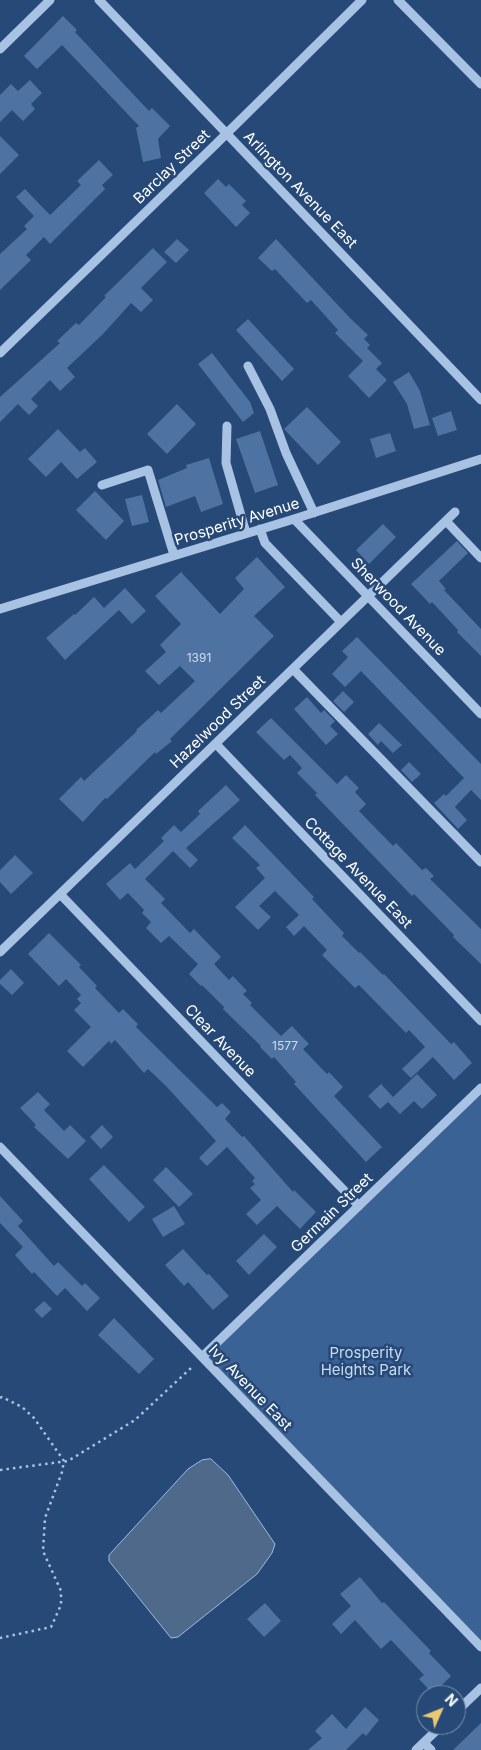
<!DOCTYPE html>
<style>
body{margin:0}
#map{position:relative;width:481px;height:1750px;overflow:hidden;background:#264977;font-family:Inter,sans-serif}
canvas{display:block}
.north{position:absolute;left:416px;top:1685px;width:50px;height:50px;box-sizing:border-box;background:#264977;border:1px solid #7d92ad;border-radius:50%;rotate:46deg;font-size:14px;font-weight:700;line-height:20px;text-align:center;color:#fff}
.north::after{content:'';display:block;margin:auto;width:18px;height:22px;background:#ebc86d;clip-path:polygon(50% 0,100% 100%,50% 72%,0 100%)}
</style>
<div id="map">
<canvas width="481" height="1750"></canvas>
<div class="north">N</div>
</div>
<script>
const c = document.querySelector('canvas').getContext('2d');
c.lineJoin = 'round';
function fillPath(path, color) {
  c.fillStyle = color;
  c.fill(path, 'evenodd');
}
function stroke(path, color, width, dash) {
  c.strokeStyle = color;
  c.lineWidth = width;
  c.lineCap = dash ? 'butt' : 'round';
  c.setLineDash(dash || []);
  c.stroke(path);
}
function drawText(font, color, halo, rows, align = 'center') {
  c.font = font + ' Inter,sans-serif';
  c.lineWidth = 5;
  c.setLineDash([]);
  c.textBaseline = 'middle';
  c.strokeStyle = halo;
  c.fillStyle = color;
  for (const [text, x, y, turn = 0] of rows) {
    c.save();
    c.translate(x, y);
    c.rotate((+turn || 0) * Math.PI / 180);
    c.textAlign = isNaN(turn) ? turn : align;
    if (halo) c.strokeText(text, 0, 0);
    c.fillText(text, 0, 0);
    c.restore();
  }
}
const green = new Path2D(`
 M481 1088V1647L202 1357Z`);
const water = new Path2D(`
 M211 1459 228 1475 275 1544 272 1553 257 1574 178 1637 171 1638 109 1561V1555L188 1469 202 1460Z`);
const building = new Path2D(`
 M63 16 77 30 75 32 149 111 152 108 170 126 158 139 161 158 143 162 136 128 139 126 62 45 37 69 24 56Z
 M30 80 42 93 31 104 35 109 23 121 12 110 0 122V95L11 84 18 91Z
 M0 136 19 155 0 174Z
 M99 160 113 175 102 185 105 189 50 244 44 237 26 255 31 260 0 290V254L27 229 24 226 34 216 16 197 25 189 50 215 81 185 77 181Z
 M218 179 226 187 229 184 246 201 242 205 250 213 236 227 204 193Z
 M177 239 189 250 176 263 164 252Z
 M276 239 350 318 368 335 364 339 370 345 367 348 382 363 376 369 387 380 369 398 348 376 363 361 335 333 338 330 311 300 307 303 275 269 272 271 258 258Z
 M153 248 167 262 141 288 153 300 141 312 131 303 103 334 67 368 75 377 60 391 50 380 31 399 38 406 29 415 18 404 0 422V397L60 343 57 341 76 323 79 325 106 297 104 296Z
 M248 319 294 369 282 381 236 330Z
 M212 353 250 402 254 413 243 422 198 364Z
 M409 372 420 391 430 425 414 429 407 404 393 382Z
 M177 404 196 424 167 454 147 434Z
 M307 407 341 442 318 465 284 429Z
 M451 411 457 430 438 436 432 418Z
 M58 429 80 452 85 448 97 462 77 479 61 462 46 477 28 459Z
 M260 431 278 485 255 493 236 439Z
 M390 433 396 451 376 458 370 439Z
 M209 458 223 504 201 512 195 496 166 507 158 480 187 468 186 465Z
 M95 491 124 521 106 540 76 510Z
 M142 495 149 522 132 526 125 499Z
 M383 524 396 537 369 564 356 550Z
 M457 541 468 553 439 581 446 589 444 590 481 629V656L457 632 458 630 432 602 430 604 411 584Z
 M257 557 285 587 254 616 274 636 170 739 172 741 156 754 155 752 107 799 105 798 83 822 59 799 81 777 84 781 137 731 136 730 158 710 161 713 195 681 180 666 159 685 145 671 166 652 160 645 181 624 155 596 181 572 220 614 244 589 235 578Z
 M125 588 146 611 132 624 119 610 65 660 46 638 74 614 75 615 94 597 104 608Z
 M357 637 481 764V800L471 790 455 807 467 820 458 829 434 803 444 794 446 796 464 778 361 671 345 687 332 674 348 657 342 651Z
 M343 691 354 702 344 712 333 701Z
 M307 697 321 713 324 710 335 721 330 726 338 734 326 745 294 709Z
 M271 718 337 784 346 775 359 788 355 792 366 804 359 811 393 846 396 843 422 870 426 868 434 876 430 879 481 929V964L453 937 454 935 414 894 412 896 315 795 317 793 297 773 302 768 290 755 284 760 256 732Z
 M379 723 402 745 393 753 381 741 378 745 368 734Z
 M409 762 421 774 412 782 401 770Z
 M226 785 240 800 186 848 198 860 190 868 173 851 145 879 165 899 161 903 190 933 194 929 221 957 214 964 229 980 233 976 247 991 243 994 252 1003 250 1005 281 1036 292 1026 309 1044 303 1049 327 1074 329 1072 343 1087 334 1096 382 1147 366 1162 294 1084 296 1082 274 1057 272 1059 260 1047 261 1046 223 1009 224 1007 202 985 201 986 189 974 198 964 169 936 161 943 146 928 151 922 142 913 144 910 128 893 120 900 106 884 130 863 135 869 164 841 161 838 174 825 181 832 200 814 198 811Z
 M245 825 314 897 312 899 344 933 342 936 359 953 360 952 383 975 384 974 429 1021 451 1044 454 1042 472 1063 454 1080 433 1057 411 1078 402 1069 425 1047 409 1030 406 1033 359 985 355 988 322 955 327 950 304 926 294 936 286 927 299 915 275 891 259 906 271 917 258 930 235 907 265 878 256 868 260 865 232 838Z
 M15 855 33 873 11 894 0 882V870Z
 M49 933 81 965 79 967 97 986 95 988 119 1013 123 1009 138 1024 136 1027 217 1107 222 1103 231 1112 225 1119 242 1137 244 1136 293 1192 294 1190 316 1212 300 1229 277 1206 257 1225 246 1214 261 1200 250 1188 255 1184 252 1181 255 1178 227 1147 207 1166 199 1158 216 1141 166 1086 148 1069 144 1073 115 1040 111 1044 109 1041 83 1067 67 1051 91 1027 74 1010 81 1003 77 999 81 995 66 979 59 986 28 954Z
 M11 969 24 983 12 995 0 984V980Z
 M417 1074 437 1095 422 1109 414 1101 400 1114 388 1102 380 1109 368 1096 381 1084 393 1097Z
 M38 1092 50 1104 44 1110 64 1131 70 1125 86 1141 68 1159 34 1127 36 1125 20 1108Z
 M102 1125 113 1137 101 1149 90 1137Z
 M104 1165 145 1207 129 1222 89 1179Z
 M166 1167 193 1194 179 1207 153 1180Z
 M0 1196 23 1221 18 1226 54 1266 58 1262 82 1286 85 1283 100 1298 87 1311 65 1288 57 1296 34 1272 32 1274 15 1255 23 1247 0 1223Z
 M174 1206 185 1224 163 1237 152 1219Z
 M264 1234 277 1247 249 1275 236 1261Z
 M183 1249 207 1275 209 1274 229 1296 213 1310 188 1282 184 1286 165 1265Z
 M44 1301 52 1309 42 1318 34 1310Z
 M114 1318 154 1359 139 1374 98 1335Z
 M360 1577 382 1603 384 1602 431 1651 429 1653 451 1676 433 1694 419 1679 424 1675 391 1640 381 1649 355 1620 341 1634 332 1624 351 1606 340 1594Z
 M265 1603 281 1621 264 1637 247 1619Z
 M365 1707 379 1720 366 1736 363 1733 346 1750H308L322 1738 315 1731 332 1714 346 1729Z
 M481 1723V1750H453Z`);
const path = new Path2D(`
 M0 1398 2 1397 22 1407 34 1418 64 1461 62 1472 45 1518 43 1551 61 1591V1605L51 1627 0 1638
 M0 1470 68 1461 135 1420 191 1368`);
const minor = new Path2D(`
 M99 0 481 400
 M398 0 481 84
 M0 49 50 0
 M0 353 215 145 362 0
 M248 366 270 409 286 453 314 513
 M227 426 226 463 246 533
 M102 485 148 470 174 555
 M294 519 481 714
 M446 521 481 558
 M260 529 265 543 341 622
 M0 609 294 519 481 459
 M293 669 481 862
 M216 744 481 1021
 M60 894 359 1206
 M0 952 455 512
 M0 1147 481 1647
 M202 1357 481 1088
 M456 1712 481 1688
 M424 1743 431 1750
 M416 1750 442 1725`);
const numberNames = [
 ["1391",199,658],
 ["1577",285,1046]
];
const streetNames = [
 ["Barclay Street",172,167,-44],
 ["Arlington Avenue East",300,190,46],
 ["Prosperity Avenue",237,522,-17],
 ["Sherwood Avenue",398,607,46],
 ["Hazelwood Street",218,722,-44],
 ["Cottage Avenue East",358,873,46],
 ["Clear Avenue",220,1041,46],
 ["Germain Street",332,1213,-44],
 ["Ivy Avenue East",250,1388,46]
];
const parkNames = [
 ["Prosperity",366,1353],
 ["Heights Park",366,1370]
];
fillPath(green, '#3a6295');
fillPath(water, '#4f698b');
stroke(water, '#9cbce3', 1);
fillPath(building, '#4e72a1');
stroke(path, '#a8c2e3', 2.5, [2.5, 4]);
stroke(minor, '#a8c2e3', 9);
drawText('12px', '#d3dce8', null, numberNames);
drawText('15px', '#fff', '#264977', streetNames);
drawText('15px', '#cadcf2', '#264977', parkNames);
</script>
